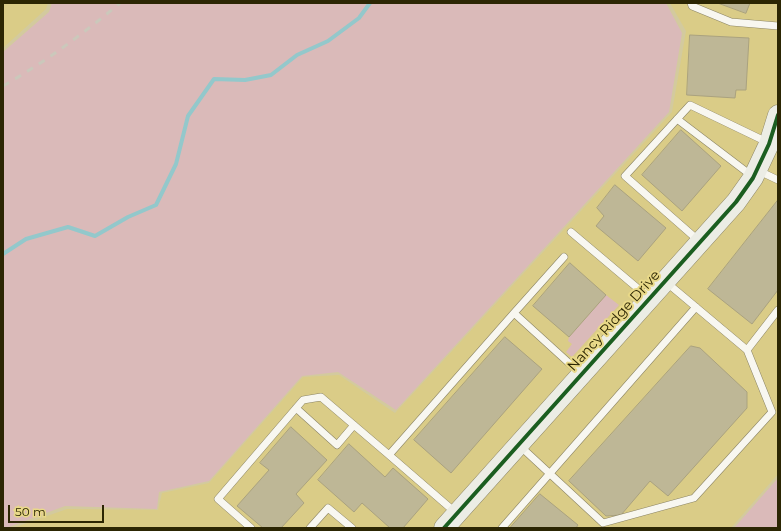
<!DOCTYPE html>
<style>
body{margin:0}
#map{position:relative;width:781px;height:531px;overflow:hidden;background:#d3ca9e;font-family:Montserrat,sans-serif}
canvas{display:block}
.frame{position:absolute;inset:0;border:4px solid #2c2603;pointer-events:none}
.scale{position:absolute;left:8px;top:505px;width:96px;height:18px;box-sizing:border-box;border:2px solid #2c2603;border-top:0;padding-left:5px;font-size:12px;line-height:14px;white-space:nowrap;color:#2c2603;-webkit-text-stroke:3px #e9d988;paint-order:stroke}
</style>
<div id="map">
<canvas width="781" height="531"></canvas>
<div class="frame"></div>
<div class="scale">50 m</div>
</div>
<script>
const c = document.querySelector('canvas').getContext('2d');
c.lineJoin = 'round';
function fillPath(path, color) {
  c.fillStyle = color;
  c.fill(path, 'evenodd');
}
function stroke(path, color, width, dash) {
  c.strokeStyle = color;
  c.lineWidth = width;
  c.lineCap = dash ? 'butt' : 'round';
  c.setLineDash(dash || []);
  c.stroke(path);
}
function drawText(font, color, halo, rows, align = 'center') {
  c.font = font + ' Montserrat,sans-serif';
  c.lineWidth = 4;
  c.setLineDash([]);
  c.textBaseline = 'middle';
  c.strokeStyle = halo;
  c.fillStyle = color;
  for (const [text, x, y, turn = 0] of rows) {
    c.save();
    c.translate(x, y);
    c.rotate((+turn || 0) * Math.PI / 180);
    c.textAlign = isNaN(turn) ? turn : align;
    if (halo) c.strokeText(text, 0, 0);
    c.fillText(text, 0, 0);
    c.restore();
  }
}
const built = new Path2D(`
 M3 3H48L46 9 3 48Z
 M670 3H778V474L731 528H13L67 509 158 510 162 493 209 483 303 377 339 375 395 413 672 112 686 31Z`);
const green = new Path2D(`
 M52 3H666L682 33 669 112 396 410 338 372 302 376 209 481 159 492 157 509 65 506 6 528H3V52L49 12Z
 M606 295 619 305 572 357 566 352 572 344 568 341 569 337Z
 M778 478V528H734Z`);
const stream = new Path2D(`
 M3 254 26 239 68 227 95 236 128 217 156 205 176 164 188 116 214 79 245 80 271 75 297 55 328 41 359 18 370 3`);
const building = new Path2D(`
 M718 3H750L746 13Z
 M690 35 749 38 746 90H736L735 98 687 95Z
 M681 130 721 166 682 211 642 175Z
 M615 185 666 228 638 261 596 226 604 216 597 208Z
 M778 200V290L752 324 708 289Z
 M570 263 606 295 569 337 533 306Z
 M505 337 542 369 451 473 414 440Z
 M691 346 700 348 747 392V408L668 496 650 481 621 515 606 516 569 481Z
 M291 427 327 460 296 494 304 503 281 528H263L237 506 269 470 260 463Z
 M349 444 385 477 393 468 428 499 403 528H390L362 503 354 512 318 480Z
 M540 494 578 525 576 528H510Z`);
const lane = new Path2D(`
 M691 3 692 6 731 22 778 26
 M677 119 752 176
 M757 170 778 180
 M571 232 648 297
 M699 241 625 176 690 105 769 143
 M666 282 747 350 778 310
 M514 313 564 257
 M296 408 337 445 354 425
 M520 446 603 523 694 498 772 412 747 350
 M456 513 389 455 514 313 581 374
 M251 528 218 499 303 400 321 397 389 455
 M310 528 328 508 352 528
 M502 528 696 307`);
const secondary = new Path2D(`
 M444 528 736 202 753 178 769 144 778 115`);
const rail = new Path2D(`
 M3 86C45 62 83 34 120 3`);
const cycleway = new Path2D(`
 M444 528 736 202 753 178 769 144 778 115`);
const streetNames = [
 ["Nancy Ridge Drive",614,321,-48]
];
fillPath(built, '#dacc87');
fillPath(green, '#dabab9');
stroke(stream, '#93c8cb', 4);
fillPath(building, '#beb796');
stroke(building, '#aaa27f', 1);
stroke(lane, '#8c8565', 8);
stroke(secondary, '#8c8565', 21);
stroke(lane, '#f8f7f0', 7);
stroke(secondary, '#ecede5', 20);
stroke(rail, '#cbc8bb', 3, [7, 7]);
stroke(cycleway, '#1b5e20', 4);
drawText('14px', '#2c2603', '#e9d988', streetNames);
</script>
